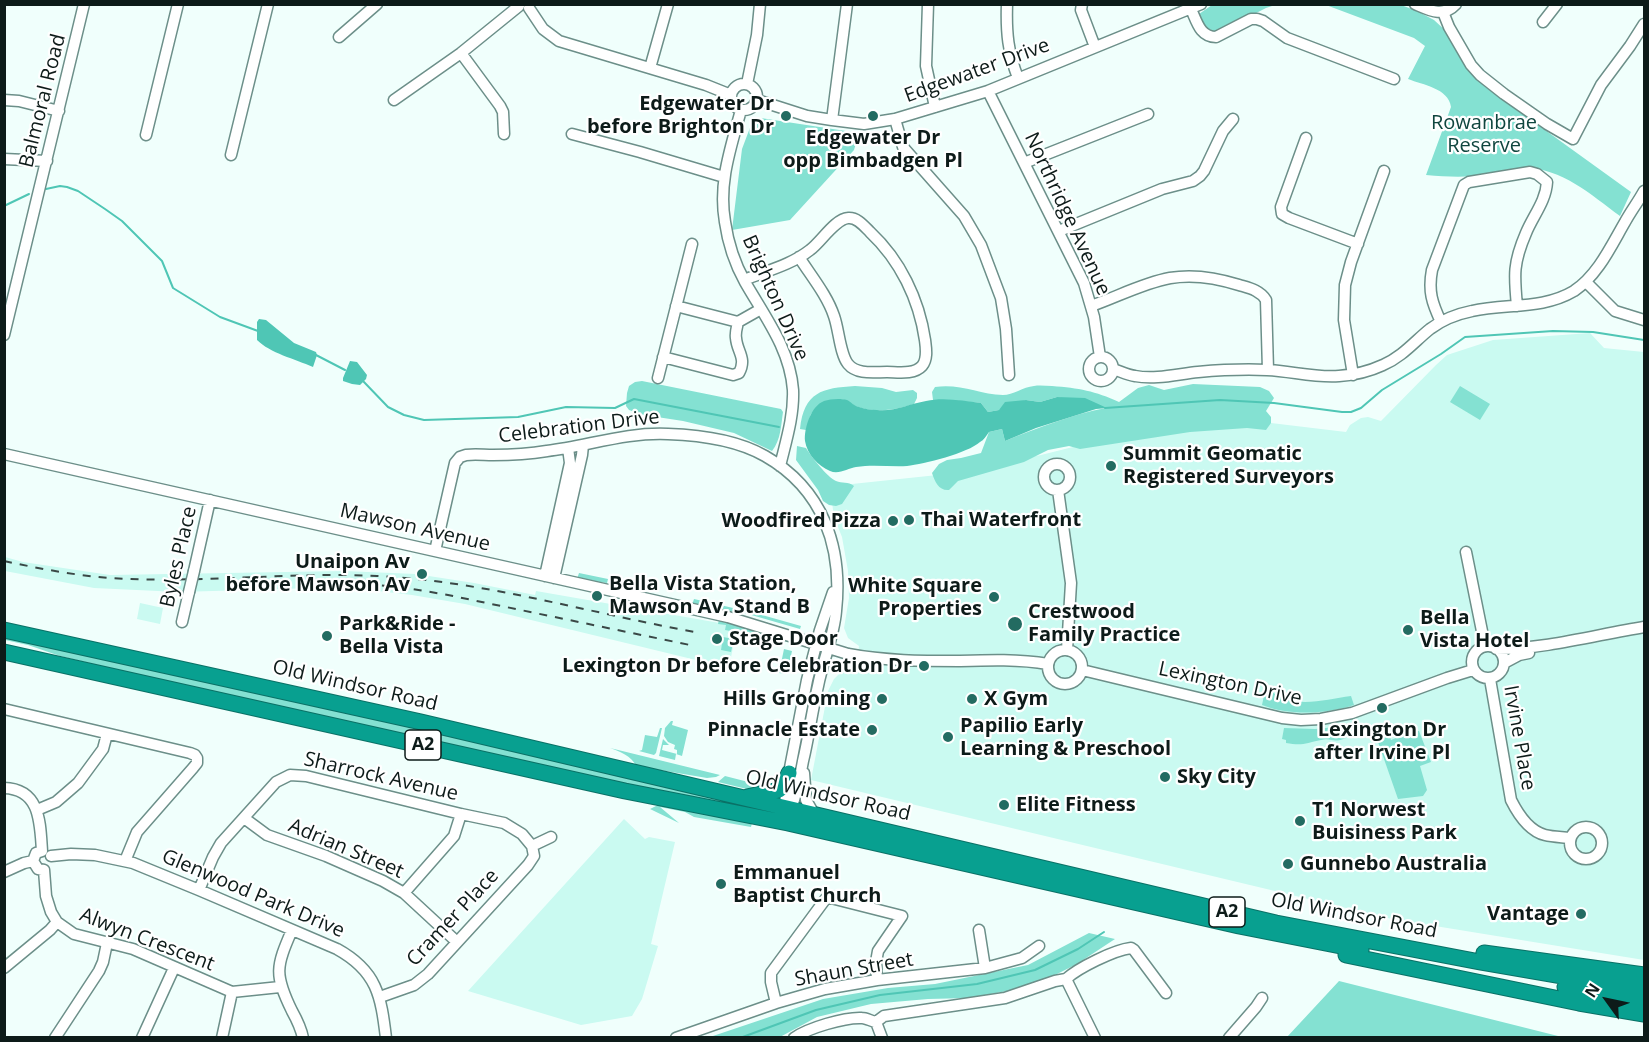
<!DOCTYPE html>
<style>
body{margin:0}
#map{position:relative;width:1649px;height:1042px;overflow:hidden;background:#f0fffc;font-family:"Open Sans",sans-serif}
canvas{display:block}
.frame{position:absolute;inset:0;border:6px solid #0d1b19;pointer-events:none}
.north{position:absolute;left:1577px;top:970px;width:60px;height:60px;-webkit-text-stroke:4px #fff;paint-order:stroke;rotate:303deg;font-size:16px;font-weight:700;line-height:24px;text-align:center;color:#0d1b19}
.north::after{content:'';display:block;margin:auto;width:21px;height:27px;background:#0d1b19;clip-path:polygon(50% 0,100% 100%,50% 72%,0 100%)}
</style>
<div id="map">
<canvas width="1649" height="1042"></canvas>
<div class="frame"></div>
<div class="north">N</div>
</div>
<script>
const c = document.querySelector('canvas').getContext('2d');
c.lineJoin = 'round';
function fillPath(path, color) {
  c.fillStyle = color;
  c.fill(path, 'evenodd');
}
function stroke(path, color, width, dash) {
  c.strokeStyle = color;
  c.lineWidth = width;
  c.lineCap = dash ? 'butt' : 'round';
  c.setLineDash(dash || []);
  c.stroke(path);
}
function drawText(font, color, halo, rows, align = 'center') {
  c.font = font + ' "Open Sans",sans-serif';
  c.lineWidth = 4.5;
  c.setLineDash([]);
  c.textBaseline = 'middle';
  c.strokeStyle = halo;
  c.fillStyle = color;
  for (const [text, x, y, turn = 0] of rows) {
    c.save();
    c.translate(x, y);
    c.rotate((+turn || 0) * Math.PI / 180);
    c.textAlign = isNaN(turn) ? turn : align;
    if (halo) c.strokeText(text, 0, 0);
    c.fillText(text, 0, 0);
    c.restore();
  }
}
const built = new Path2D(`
 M1590 333 1604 348 1644 352V960L1392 919 811 780 828 691 834 679 841 672 847 668 856 667 859 646 848 638 844 628 849 598 848 571 842 537 834 517 830 488 852 484 947 474 1041 455 1113 437 1271 423 1346 432 1350 425 1361 418 1368 417 1381 421 1436 365 1447 355 1493 340Z
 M5 557 23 562 110 575 344 571 416 574 474 583 535 595 536 591 737 626 729 668 465 604 412 595 361 589 314 588 179 592 94 588 5 571Z
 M140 603 163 608 160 624 137 619Z
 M624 819 645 839 649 837 675 842 651 944 658 946 642 999 632 1016 581 1025 468 991Z`);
const green = new Path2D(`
 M1212 5H1275L1266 8 1213 35 1198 20 1199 14Z
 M1326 5H1401L1417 11 1434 20 1447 32 1471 72 1484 86 1631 192 1620 216C1590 194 1561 167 1522 168 1511 168 1500 173 1490 174 1467 178 1449 177 1426 175L1451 107C1448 88 1423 85 1408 79L1425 46 1414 38Z
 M754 117 859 133 854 150 790 220 732 230 742 149Z
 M642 381 781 409 783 412C781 425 781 440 772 451L734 433 683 421 644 415 629 410 626 406 627 393 629 386 635 382Z
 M1193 384 1260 387 1269 391 1274 398 1266 411 1271 417V423L1266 430 1247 428 1190 432 1080 449 1069 446 1048 450 1024 462 958 481 949 490C939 491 935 482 932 473L939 464 947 460 961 458 981 453 989 432 1002 429 1005 441C1037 428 1074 414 1106 408L1057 397 1040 402 1026 400 999 410 988 412 981 403 950 400H933L932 392 935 387C959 383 979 394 1003 395 1013 395 1023 387 1034 386 1040 385 1046 386 1052 386 1079 388 1095 391 1119 402L1138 388 1149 385 1164 390Z
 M855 386 882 388 896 392 913 390 917 393V398L914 404C897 410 875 413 858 407 850 404 844 397 836 400 828 402 818 410 811 414L806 430 800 429C804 392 822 388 855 386Z
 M1460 386 1490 404 1480 420 1450 402Z
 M797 446 806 448C811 456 827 477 836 481 842 484 848 481 854 486L842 504 836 506 829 505 823 501 818 490 796 460Z
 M579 573 608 579 607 583 577 579Z
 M694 599 755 613 801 626 800 629 741 612 721 611 692 605Z
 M719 619 789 642 725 630 726 625 718 624Z
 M5 634 766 808 776 813 763 815 330 720 60 656 28 645 5 640Z
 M723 637 734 639 731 652 721 650Z
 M784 649 792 651 787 674 779 673Z
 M1266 686C1288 711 1322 700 1351 696L1354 705C1326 714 1290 716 1262 705Z
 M671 721H673L672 725 688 730 682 756 676 754 675 760 659 756 663 739 669 745H663L662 750 677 754V750L674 749 675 745 668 742 664 736 665 728Z
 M1347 726 1346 738C1332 744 1332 737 1321 740 1306 743 1303 746 1286 743V740L1282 739 1284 728 1315 729Z
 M660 728H662L656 753 654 755 639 751 642 750 645 735 657 737Z
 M1416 730 1417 731H1419L1431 762 1420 766 1427 790 1423 796 1398 799 1377 739 1389 735 1391 740Z
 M610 748 720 775 716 777 707 778 636 766C632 756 619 751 610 748Z
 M725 776 764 786 751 790 718 782Z
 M660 804 752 823 751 827 694 817 685 812 660 807 679 823 650 809Z
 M1089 933 1115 939 1077 964 1043 981 1007 991 969 998 928 999 871 1004 817 1017 780 1037 707 1038 823 999 888 988 935 984 1028 965Z
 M1339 981 1562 1037H1287Z`);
const water = new Path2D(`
 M259 319 266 320 294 343 316 352 317 355 313 367C295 359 270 353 257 340V322Z
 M350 361 357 362 367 375 366 379 360 385 352 384 343 381V378Z
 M1057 397 1085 398 1107 408 1096 409 1036 428 1005 441 1002 429 989 432C986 436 984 440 980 442 968 453 924 464 907 466 890 467 873 464 856 467 848 468 839 475 830 471 818 466 807 454 805 441 804 428 811 406 824 401 830 399 840 398 847 400 851 402 854 406 859 407 864 409 871 410 877 410 894 412 909 404 926 401 944 397 963 401 981 403L988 412 999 410 1005 402 1026 400 1040 402Z`);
const stream = new Path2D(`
 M46 189 60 186 67 187 78 191 105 209 122 221 162 261 173 288 220 317 258 331
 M4 206 29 194
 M316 355 345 370
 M363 381 388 407 404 415 424 420 518 417 566 407 615 408 634 399 779 427
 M1105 408 1220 400 1274 403 1342 412H1351L1361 408 1382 390 1441 354 1465 337 1553 331 1593 332 1644 340
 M740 1038 816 1010 880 995 977 984 1035 970 1078 949 1104 932`);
const minor = new Path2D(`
 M928 4 926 66 935 107
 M1007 4C1006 33 1008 52 1018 78
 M1082 4 1081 10 1095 47
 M1415 4C1429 10 1443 18 1456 4
 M529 8 543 29 559 41 706 85 731 95
 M1191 9C1197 22 1200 37 1216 37L1251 19H1257L1263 21 1287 38 1394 79
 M1443 12 1449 27 1471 65 1480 75 1504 94 1547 124 1573 139 1601 85 1630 46 1644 24
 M1543 22 1557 4
 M339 37 377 4
 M461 53 500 106 503 112 504 134
 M650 68 668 4
 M731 97a13 13 0 1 1 26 0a13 13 0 1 1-26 0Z
 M747 84 757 35 760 4
 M988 91 1084 283 1094 317 1100 357
 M4 100 19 101 59 111
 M394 100 461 53 519 6
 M757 100 807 116 832 120 864 124 895 119 988 91 1201 4
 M741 110C731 147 718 183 725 222 728 243 735 264 745 282 765 317 790 349 793 390 794 416 786 441 780 466
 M895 119 903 147 964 216 981 245 1001 298 1006 329 1009 375
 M832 120 847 4
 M572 134 640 152 724 177
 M146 135 178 4
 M1306 138 1281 207 1282 214 1289 218 1358 244
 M231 155 268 4
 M4 159 47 161
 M1024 163 1148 114
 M1059 231 1162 189 1193 181 1200 176 1204 171 1223 131 1233 119
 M744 280C766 271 791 265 810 250 821 242 835 219 848 218 857 217 864 226 870 232 900 260 919 299 925 340 926 348 928 359 922 366 914 375 897 372 887 372 874 372 857 375 848 364 840 354 839 330 834 316 827 295 811 276 799 257
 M1586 282 1615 311 1644 320
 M676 306 738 322 761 309
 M1091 306C1117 297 1143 283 1170 278 1193 274 1217 278 1239 285 1249 288 1260 290 1266 300L1268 370
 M1441 322C1432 303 1428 291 1432 270L1464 185 1469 182 1530 172 1537 174 1547 182C1546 201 1533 216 1526 233 1513 263 1514 275 1517 306
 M4 335 84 4
 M1089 369a12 12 0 1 1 24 0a12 12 0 1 1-24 0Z
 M663 357 733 375 739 373C747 358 737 352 736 338 735 333 737 327 738 322
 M1113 369C1120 371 1127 375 1135 376 1155 380 1178 374 1198 372 1221 370 1244 369 1267 370 1291 371 1315 378 1339 376 1354 375 1370 371 1383 365 1402 357 1415 341 1430 329 1442 320 1457 314 1472 311 1506 303 1542 310 1574 291 1598 275 1611 246 1625 222 1631 211 1638 202 1644 191
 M1353 375 1344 320 1345 285 1351 262 1384 171
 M658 378 692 244
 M4 454 728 617 848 654C885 661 922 661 960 661 989 660 1019 659 1048 664
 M1044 477a13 13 0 1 1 26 0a13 13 0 1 1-26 0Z
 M1058 490 1071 583 1067 650
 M435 551 455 463 460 457 466 455C475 454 484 455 493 455 511 455 529 454 547 451 588 446 626 432 668 434 699 435 737 440 765 456 823 489 843 547 836 611 834 637 823 660 818 686 812 711 809 736 803 761 800 779 795 797 790 814
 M1466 552 1485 646
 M194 571 210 500
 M545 576 570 463 568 448
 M554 578 582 455 583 445
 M182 622 189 592
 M1472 662a16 16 0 1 1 32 0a16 16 0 1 1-32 0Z
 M1496 649C1546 649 1595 635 1644 627
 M1048 667a17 17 0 1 1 34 0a17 17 0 1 1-34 0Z
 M1504 663 1519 655 1529 653
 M1082 670 1282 718 1301 720 1321 719 1352 713 1447 678 1473 670
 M1490 679 1511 800C1518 814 1529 831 1545 835 1553 837 1562 837 1570 838
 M4 709 190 753 195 755 197 758V763L193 768 137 832 125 861
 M804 773 806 800 814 814
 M4 788C41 789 40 824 42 851
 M37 810 56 802 78 783 103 749 107 734
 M784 810 789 773 807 680 820 630 833 592
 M244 818 267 835 326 856 383 881 404 893 457 942
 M1570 843a16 16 0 1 1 32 0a16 16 0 1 1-32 0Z
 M532 846 551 837
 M42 851 36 853 33 861 38 869 44 870
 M51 856 71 854 95 855 133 863 199 890 337 949C377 971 381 996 386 1038
 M44 870 46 896 51 912 57 922 74 934 133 949 232 992 280 987
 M4 872 24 863 33 861
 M199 890 213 857 221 843 276 782 290 775 306 776 461 814 504 823 522 834 532 846
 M404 893 454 836 461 814
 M292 930C276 967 274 974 292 1011 297 1020 301 1028 303 1038
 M979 930 985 968
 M4 968 50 930 57 922
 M1066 979C1078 968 1114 950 1131 948L1134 950 1166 993
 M1066 979 1095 1038
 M380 997 414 985 428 974 528 865 534 856 532 846
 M776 1003 771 982V973L827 897 902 916 878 951 876 962 877 980
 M876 1022 884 1016 1005 998 1055 981 1066 979
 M876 1022 882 1038
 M55 1038 99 971 103 962 107 943
 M142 1038 174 968
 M222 1038 232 992
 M676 1038 776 1003 825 989 877 980 985 968 1022 958 1039 946
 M794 1038C808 1028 845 1017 862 1018 866 1018 871 1021 876 1022
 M1229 1038 1256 1007 1262 998`);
const highway = new Path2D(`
 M4 630 421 722 1276 923 1480 962 1644 990
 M4 652 625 791 788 823 1239 926 1361 950
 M747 797 779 790 784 786 789 773
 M1484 953 1644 975
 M1346 955 1579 1003 1644 1014
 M1565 987 1644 1001`);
const rail = new Path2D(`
 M4 561C46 570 88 578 131 579 213 582 295 572 377 576 484 581 589 613 695 632
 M366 584 407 588 448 595 690 645`);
const minorBridge = new Path2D(`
 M189 592 194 571`);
const markers = [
 [786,116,6,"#236b61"],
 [873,116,6,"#236b61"],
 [1111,466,6,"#236b61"],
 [909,520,6,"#236b61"],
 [893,521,6,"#236b61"],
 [422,574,6,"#236b61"],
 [597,596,6,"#236b61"],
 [994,597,6,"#236b61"],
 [1015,624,8,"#236b61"],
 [1408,630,6,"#236b61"],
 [327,636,6,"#236b61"],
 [717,639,6,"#236b61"],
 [924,666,6,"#236b61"],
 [882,699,6,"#236b61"],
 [972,699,6,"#236b61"],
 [1382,708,6,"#236b61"],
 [872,730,6,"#236b61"],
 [948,737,6,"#236b61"],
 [1165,777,6,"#236b61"],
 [1004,805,6,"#236b61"],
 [1300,821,6,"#236b61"],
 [1288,864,6,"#236b61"],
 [721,884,6,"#236b61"],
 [1581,914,6,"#236b61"]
];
const shields = [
 [423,745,36],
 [1227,912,36]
];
const shieldNames = [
 ["A2",423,745],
 ["A2",1227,912]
];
const streetNames = [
 ["Edgewater Drive",977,71,-20],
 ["Balmoral Road",43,101,-76],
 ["Northridge Avenue",1067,214,65],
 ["Brighton Drive",775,298,66],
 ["Celebration Drive",579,427,-7],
 ["Mawson Avenue",415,528,13],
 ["Byles Place",179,557,-77],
 ["Lexington Drive",1230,684,12],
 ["Old Windsor Road",355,686,13],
 ["Irvine Place",1519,738,80],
 ["Sharrock Avenue",381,777,13],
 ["Old Windsor Road",828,796,13],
 ["Adrian Street",346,849,23],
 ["Glenwood Park Drive",253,894,23],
 ["Old Windsor Road",1354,916,11],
 ["Cramer Place",453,918,-47],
 ["Alwyn Crescent",147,940,21],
 ["Shaun Street",854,970,-10]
];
const poiNames = [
 ["Edgewater Dr",774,104,"right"],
 ["before Brighton Dr",774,127,"right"],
 ["Edgewater Dr",873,138,"center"],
 ["opp Bimbadgen Pl",873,161,"center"],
 ["Summit Geomatic",1123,454],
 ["Registered Surveyors",1123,477],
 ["Thai Waterfront",921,520],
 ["Woodfired Pizza",881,521,"right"],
 ["Unaipon Av",410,562,"right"],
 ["before Mawson Av",410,585,"right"],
 ["Bella Vista Station,",609,584],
 ["Mawson Av, Stand B",609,607],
 ["White Square",982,586,"right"],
 ["Properties",982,609,"right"],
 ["Crestwood",1028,612],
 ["Family Practice",1028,635],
 ["Bella",1420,618],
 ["Vista Hotel",1420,641],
 ["Park&Ride -",339,624],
 ["Bella Vista",339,647],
 ["Stage Door",729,639],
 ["Lexington Dr before Celebration Dr",912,666,"right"],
 ["Hills Grooming",870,699,"right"],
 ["X Gym",984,699],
 ["Papilio Early",960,726],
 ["Learning & Preschool",960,749],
 ["Pinnacle Estate",860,730,"right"],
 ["Lexington Dr",1382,730,"center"],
 ["after Irvine Pl",1382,753,"center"],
 ["Sky City",1177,777],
 ["Elite Fitness",1016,805],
 ["T1 Norwest",1312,810],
 ["Buisiness Park",1312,833],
 ["Gunnebo Australia",1300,864],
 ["Emmanuel",733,873],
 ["Baptist Church",733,896],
 ["Vantage",1569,914,"right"]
];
const parkNames = [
 ["Rowanbrae",1484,123],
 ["Reserve",1484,146]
];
fillPath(built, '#cafaf1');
fillPath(green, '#84e1d2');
fillPath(water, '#4fc6b5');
stroke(stream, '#4fc6b5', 2);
stroke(minor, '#6c8f89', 13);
stroke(highway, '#0a7166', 17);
stroke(minor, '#fff', 10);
stroke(highway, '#08a090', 15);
stroke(rail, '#3a4846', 2, [8, 8]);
stroke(minorBridge, '#6c8f89', 13, []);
stroke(minorBridge, '#fff', 10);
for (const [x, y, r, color] of markers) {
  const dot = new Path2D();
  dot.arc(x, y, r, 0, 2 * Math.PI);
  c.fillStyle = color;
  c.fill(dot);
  stroke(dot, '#fff', 2);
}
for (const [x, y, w] of shields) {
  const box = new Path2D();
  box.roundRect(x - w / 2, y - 15, w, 30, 4.5);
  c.fillStyle = '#fff';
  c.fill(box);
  stroke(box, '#0d1b19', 1.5);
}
drawText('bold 18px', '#0d1b19', null, shieldNames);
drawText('20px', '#0d1b19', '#fff', streetNames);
drawText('bold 20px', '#0d1b19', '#fff', poiNames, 'left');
drawText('20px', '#10463f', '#fff', parkNames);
</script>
